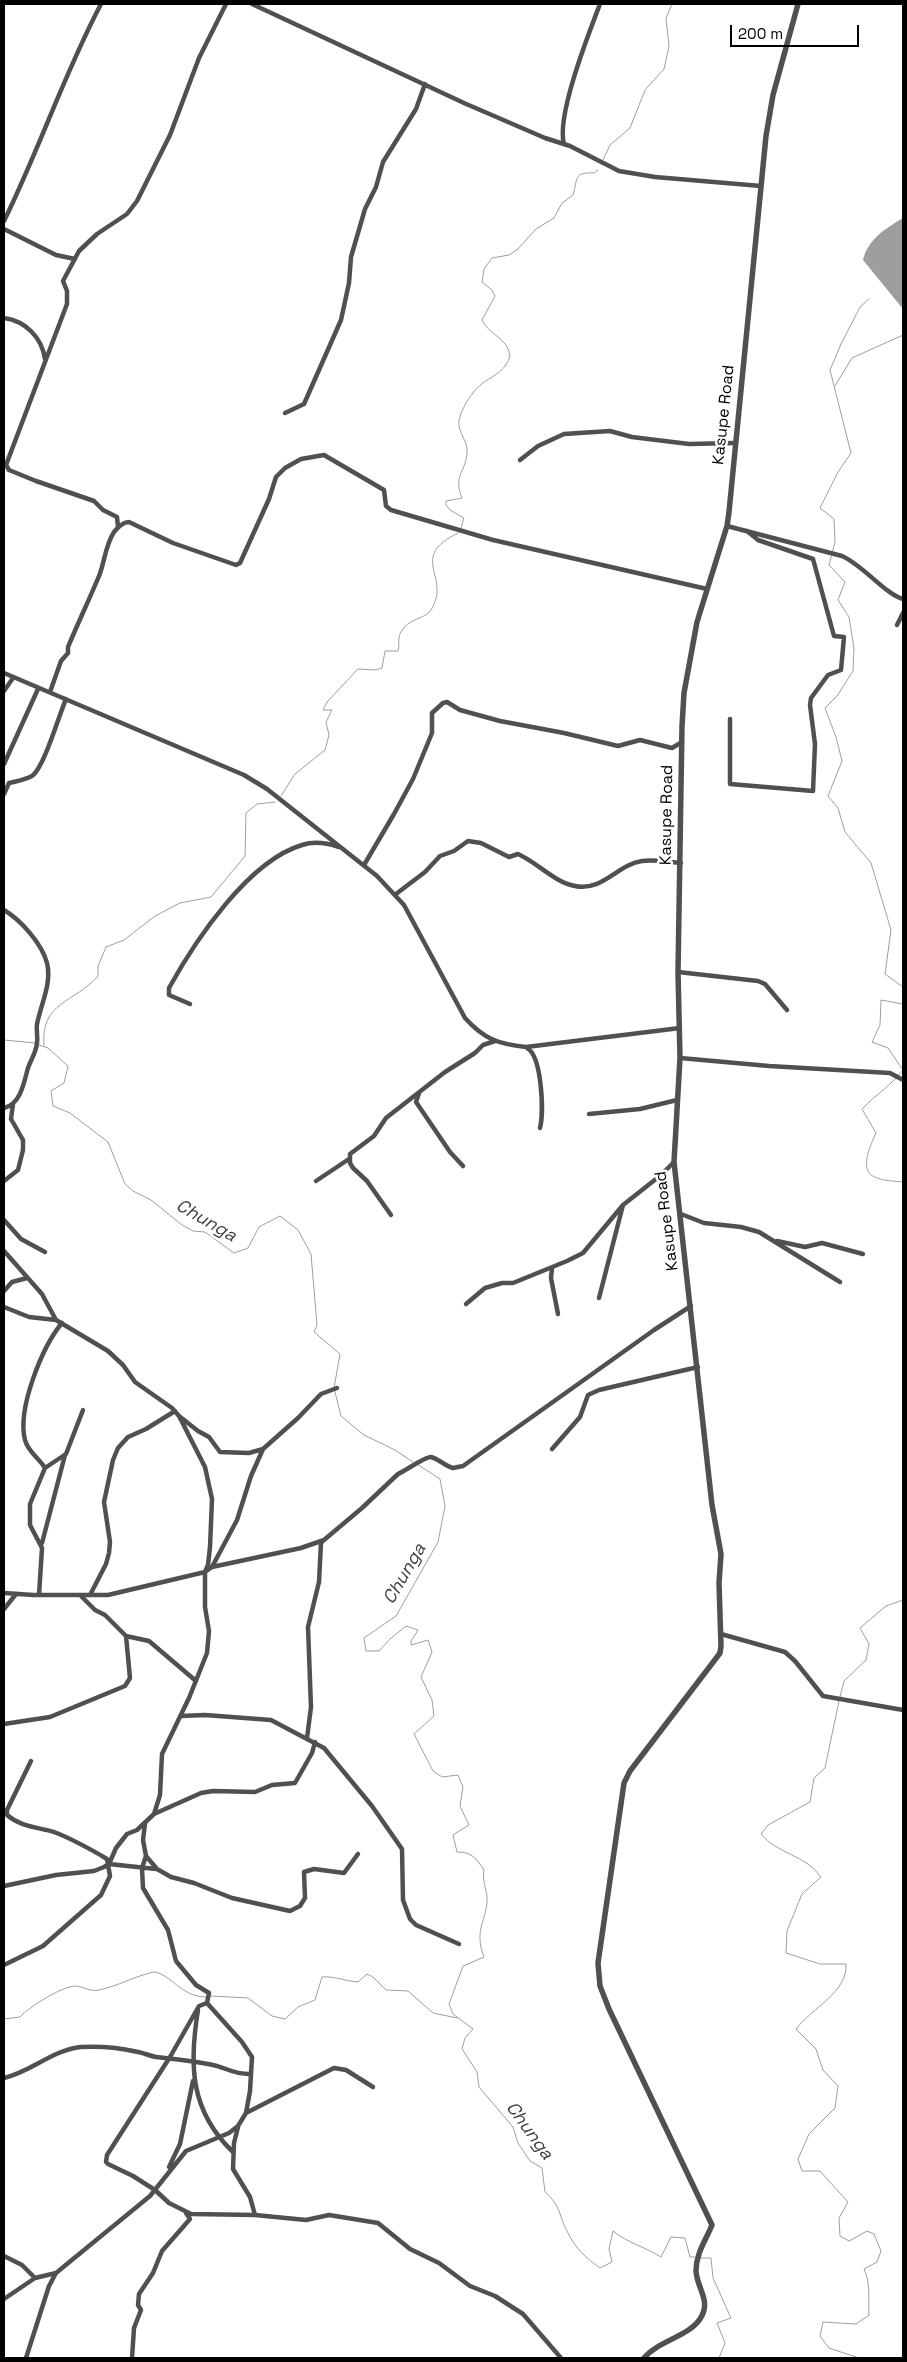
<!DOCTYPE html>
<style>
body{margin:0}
#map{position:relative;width:907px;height:2362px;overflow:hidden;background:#fff;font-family:"Space Grotesk",sans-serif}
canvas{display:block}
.frame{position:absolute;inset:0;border:5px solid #000;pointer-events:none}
.scale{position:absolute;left:730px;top:25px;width:129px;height:22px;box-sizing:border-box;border:2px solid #000;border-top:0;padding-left:6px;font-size:15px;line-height:18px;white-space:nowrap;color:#000;-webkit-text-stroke:4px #fff;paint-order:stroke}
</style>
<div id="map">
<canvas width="907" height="2362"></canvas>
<div class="frame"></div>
<div class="scale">200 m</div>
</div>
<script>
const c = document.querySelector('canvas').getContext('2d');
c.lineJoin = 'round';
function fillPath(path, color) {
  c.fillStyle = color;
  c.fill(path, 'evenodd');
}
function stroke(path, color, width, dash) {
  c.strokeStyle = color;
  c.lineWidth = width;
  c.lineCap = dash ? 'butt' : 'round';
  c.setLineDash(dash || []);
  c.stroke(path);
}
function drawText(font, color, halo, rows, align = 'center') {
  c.font = font + ' "Space Grotesk",sans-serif';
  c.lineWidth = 5;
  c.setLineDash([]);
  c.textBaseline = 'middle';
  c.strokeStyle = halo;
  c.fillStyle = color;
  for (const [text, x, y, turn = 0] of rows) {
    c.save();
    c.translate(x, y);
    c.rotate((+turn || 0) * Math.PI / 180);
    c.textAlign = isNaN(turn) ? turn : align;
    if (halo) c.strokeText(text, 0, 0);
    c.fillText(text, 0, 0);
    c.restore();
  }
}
const water = new Path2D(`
 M903 218V309L863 260C868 239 885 229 903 218Z`);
const stream = new Path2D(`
 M603 160 610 145 630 128 645 90 664 69 669 46 666 18 672 4
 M869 299 860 307 841 344 830 370 851 453 838 472 820 508 834 519 835 542 829 565 845 582 838 600 849 617 854 648 853 671 837 696 825 708 836 737 842 761 828 796 838 808 845 832 871 863 891 930 885 974 903 987
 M835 386 852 358 903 335
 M461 528 464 518 450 510 446 505V501L462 498C453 476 465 473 467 454 469 441 457 433 459 420 462 407 473 390 484 382 495 375 506 370 510 356 508 338 489 335 482 320L495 296 492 290 482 282 484 269 492 258 509 255 518 249 536 229 554 218 562 203 573 195C578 179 573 172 594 173L598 170
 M281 796 295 774 325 750 329 735 326 722 332 710H323L327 702 358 669 375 670 382 668 385 651H398C400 645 397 638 401 632 408 618 426 619 431 610 452 576 407 558 458 533
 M903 1004 881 1000 880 1025 872 1042 888 1048 903 1070C892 1085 875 1095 862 1109L876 1133C871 1144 858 1171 875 1177 883 1181 894 1181 903 1182
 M4 1040 35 1043
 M39 1045 48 1048 68 1066 64 1083 51 1091 53 1106 70 1113 108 1142 125 1184 133 1191 151 1200 182 1225 193 1231 205 1232 234 1253 248 1248 259 1227 280 1216 298 1230 311 1254 317 1325 314 1332 340 1354 334 1388 341 1416 364 1435 395 1450 413 1462
 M44 1046C40 1001 75 1003 98 976V966L106 947 124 940 155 916 180 903 211 897 245 856 246 813 257 804 275 802
 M417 1464 440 1479 445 1506 438 1542 396 1616 364 1638 366 1651H379L390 1639 406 1626 418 1630 411 1641V1645L428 1640 432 1652 421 1677 432 1700 434 1716 414 1734 433 1771 442 1777 458 1775 463 1787 460 1806 469 1825 453 1835 457 1852C472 1852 476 1858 484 1870 482 1880 486 1887 487 1897 488 1920 473 1928 484 1957L463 1966 449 2004 453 2014 473 2029 465 2038 462 2049 477 2072 479 2087 513 2127 518 2143 530 2161 542 2168 545 2192C562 2207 558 2215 568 2233 575 2248 587 2259 600 2268L612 2262 609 2249 613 2231C628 2243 645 2247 661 2257L671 2237 685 2238 690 2257H695
 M840 1697 844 1681 866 1660 869 1644 860 1628 886 1606 903 1600
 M839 1701 825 1768 814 1778 810 1802 768 1825 761 1834C777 1854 806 1855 821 1877L802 1894 787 1931 786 1953 820 1964H846C848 1992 812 2008 796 2029L816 2049 823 2070 838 2086 835 2108 809 2134 798 2159 802 2171H820L848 2202 839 2218 840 2236 849 2241 867 2231 874 2234 881 2251 877 2262 864 2269C871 2284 868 2298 869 2315L856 2324 823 2322 820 2336 829 2348 859 2358
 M211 1996 248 1998 272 2016 285 2019 298 2007 315 2000 322 1977C335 1976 345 1981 358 1982L367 1974 373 1977 386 1990 408 1991 433 2013 457 2018
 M4 2019 20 2017C29 2007 62 1986 76 1986 84 1987 90 1992 99 1990 118 1986 135 1976 154 1972 171 1974 182 1998 207 1997
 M701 2258H711L713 2278 731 2318 717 2323 725 2343 719 2358`);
const minor = new Path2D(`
 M252 4 464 103 545 138 570 146 619 171 655 177 761 186
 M564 144C556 116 589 33 600 4
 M4 221C39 150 64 74 101 4
 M4 229 56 255 75 259
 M4 318C26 321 42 338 45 359
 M285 413 304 404 341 320 349 283 351 257 365 209 376 187 383 162 416 109 425 84
 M520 460 538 446 564 434 610 431 632 437 689 444 735 443
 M727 526 842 556C864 566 885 594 903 599
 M118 527 117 517 103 510 94 501 36 481 9 470 6 465 67 304V291L63 281 79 251 97 234 127 214 137 201 170 135 199 58 226 4
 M897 625 903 613
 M4 673 244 775 267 789 377 876 404 905 465 1018C484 1039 498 1044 526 1047L680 1028
 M4 691 13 678
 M50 692 61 661 68 653V647C78 623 89 600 99 576 105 561 105 546 114 532 118 527 123 522 129 522L173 543 236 565 240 563 269 499 276 477 285 468 301 459 324 455 384 490 386 506 391 510 493 540 707 589
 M730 719V784L813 791 815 744 810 705 811 698 828 675 841 670 844 637 834 636 813 559 758 540 747 531
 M4 764 38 689
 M4 794 9 783C17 781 25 780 32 776 44 768 59 715 66 699
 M364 865 394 814 413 779 432 733V713L443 703 447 702 460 710 500 721 564 733 618 746 640 740 672 748 682 742
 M396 894 425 872 440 856 454 851 468 841 481 843 509 857 518 854C538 863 554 882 575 886 602 892 618 864 642 861 654 859 668 862 681 863
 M4 910C21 920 42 944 47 963 52 983 41 1004 37 1024 36 1030 38 1036 37 1043 36 1053 31 1059 28 1068 24 1082 21 1104 4 1108
 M678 972 758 981 765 984 787 1010
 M190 1004 169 995V988C195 941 248 861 302 845 314 841 327 843 339 847
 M527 1048C542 1056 544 1112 540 1128
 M680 1058 769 1066 890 1073 903 1080
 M419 1093 416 1102 450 1152 463 1166
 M589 1114 640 1109 677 1100
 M4 1181 18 1170 23 1150V1140L11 1119 13 1104
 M316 1181 349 1159
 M681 1214 704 1223 741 1227 759 1232 840 1282
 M391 1215 367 1181 353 1168 350 1163V1154L374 1136 386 1118 445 1072 475 1053 483 1045 495 1041
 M4 1220 21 1239 45 1252
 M777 1241 805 1247 822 1243 863 1254
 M4 1251 42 1294 56 1320
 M552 1268 551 1278 558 1314
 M4 1291 12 1282 27 1278
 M599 1298 623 1205 661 1175 674 1162
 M466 1304 485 1288 502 1283H513L567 1261 583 1253 623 1205
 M4 1307 29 1317 56 1320 108 1351 123 1365 135 1382 172 1408 179 1416 198 1431 209 1437 220 1452 249 1453 263 1449 298 1418 321 1394 337 1388
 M552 1449 580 1417 588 1395 599 1390 698 1367
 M45 1468C39 1458 28 1452 25 1440 17 1409 42 1347 62 1323
 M42 1543 65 1455
 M212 1567 237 1520 251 1476 263 1449
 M4 1593 33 1595H108L205 1572 212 1567 301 1548 324 1540 362 1508 398 1474C405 1471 426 1456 431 1457 439 1459 445 1466 453 1468L463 1466 654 1330 691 1306
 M39 1595 42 1548 30 1525V1504L45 1468 66 1454 83 1410
 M90 1595 106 1564 109 1553 110 1542 104 1502 113 1460 118 1448 128 1437 146 1429 175 1411
 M81 1596 95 1610 105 1615 126 1636 149 1641 196 1681
 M4 1609 16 1594
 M721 1634 785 1652 795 1661 823 1696 903 1710
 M181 1716 205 1715 271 1720 324 1748 372 1806 402 1849 403 1900 410 1919 416 1925 459 1944
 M4 1724 50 1717 125 1686 130 1678 126 1636
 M307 1738 311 1707 308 1627 319 1582 321 1543 323 1541
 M154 1814 160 1795 162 1754 189 1698 207 1653 209 1631 205 1607V1572L208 1565 210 1547 212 1499 205 1467 179 1416
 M146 1856 157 1869 171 1877 194 1883 232 1898 290 1911 300 1906 305 1898 304 1872 314 1869 344 1873 358 1854
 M109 1864 156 1869
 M4 1886 56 1875 94 1871 104 1867 109 1864 116 1848 127 1834 137 1830 154 1814 201 1793 213 1791 255 1792 272 1785 295 1783 312 1753 315 1742
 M4 1965 43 1946 101 1895 110 1876 107 1859C94 1851 68 1837 54 1832 37 1827 21 1827 7 1815V1810L31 1761
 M207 2003 199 2006 170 2057 107 2155 106 2162 108 2164 133 2176 155 2190 169 2203 191 2214 255 2215 306 2220 329 2215 378 2223 410 2249 439 2263 470 2286 495 2296 523 2314 561 2358
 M198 2010C189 2065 190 2111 233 2152
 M4 2078C31 2072 52 2050 81 2047 99 2046 121 2048 138 2052 144 2053 150 2056 156 2057 175 2059 194 2061 213 2065 227 2068 233 2074 249 2074
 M246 2113 334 2068 346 2070 373 2087
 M238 2127 234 2143 233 2169 250 2197 255 2215
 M169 2167 180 2144 193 2081
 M4 2256 22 2265 35 2278
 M4 2299 35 2278 56 2273 150 2196 186 2151 229 2133 238 2126 246 2113 250 2091 252 2057 242 2042 207 2003 209 1993 196 1985 176 1961 168 1930 143 1888 142 1868 146 1856 143 1840 145 1824
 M26 2358 49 2286 56 2273
 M132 2358 134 2328 141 2310 138 2305 139 2294 153 2273 162 2251 190 2219 186 2213`);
const tertiary = new Path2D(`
 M644 2358C658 2341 689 2336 700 2319 712 2301 697 2289 696 2271 696 2253 706 2240 712 2225L609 2009 600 1986 598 1963 624 1783 630 1771 714 1661 720 1653 721 1646 719 1583 721 1554 712 1505 674 1162 680 1058 678 972 682 726 684 693 697 622 727 526 729 512 766 136 773 95 798 4`);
const streetNames = [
 ["Kasupe Road",724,415,-84],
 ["Kasupe Road",667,815,-89],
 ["Kasupe Road",667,1221,-97]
];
const waterNames = [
 ["Chunga",206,1221,30],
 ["Chunga",405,1574,-60],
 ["Chunga",529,2131,54]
];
fillPath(water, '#9e9e9e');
stroke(stream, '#9e9e9e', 1);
stroke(minor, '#505050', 4.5);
stroke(tertiary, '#505050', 5.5);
drawText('16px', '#000', '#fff', streetNames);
drawText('italic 18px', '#3f3f3f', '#fff', waterNames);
</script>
